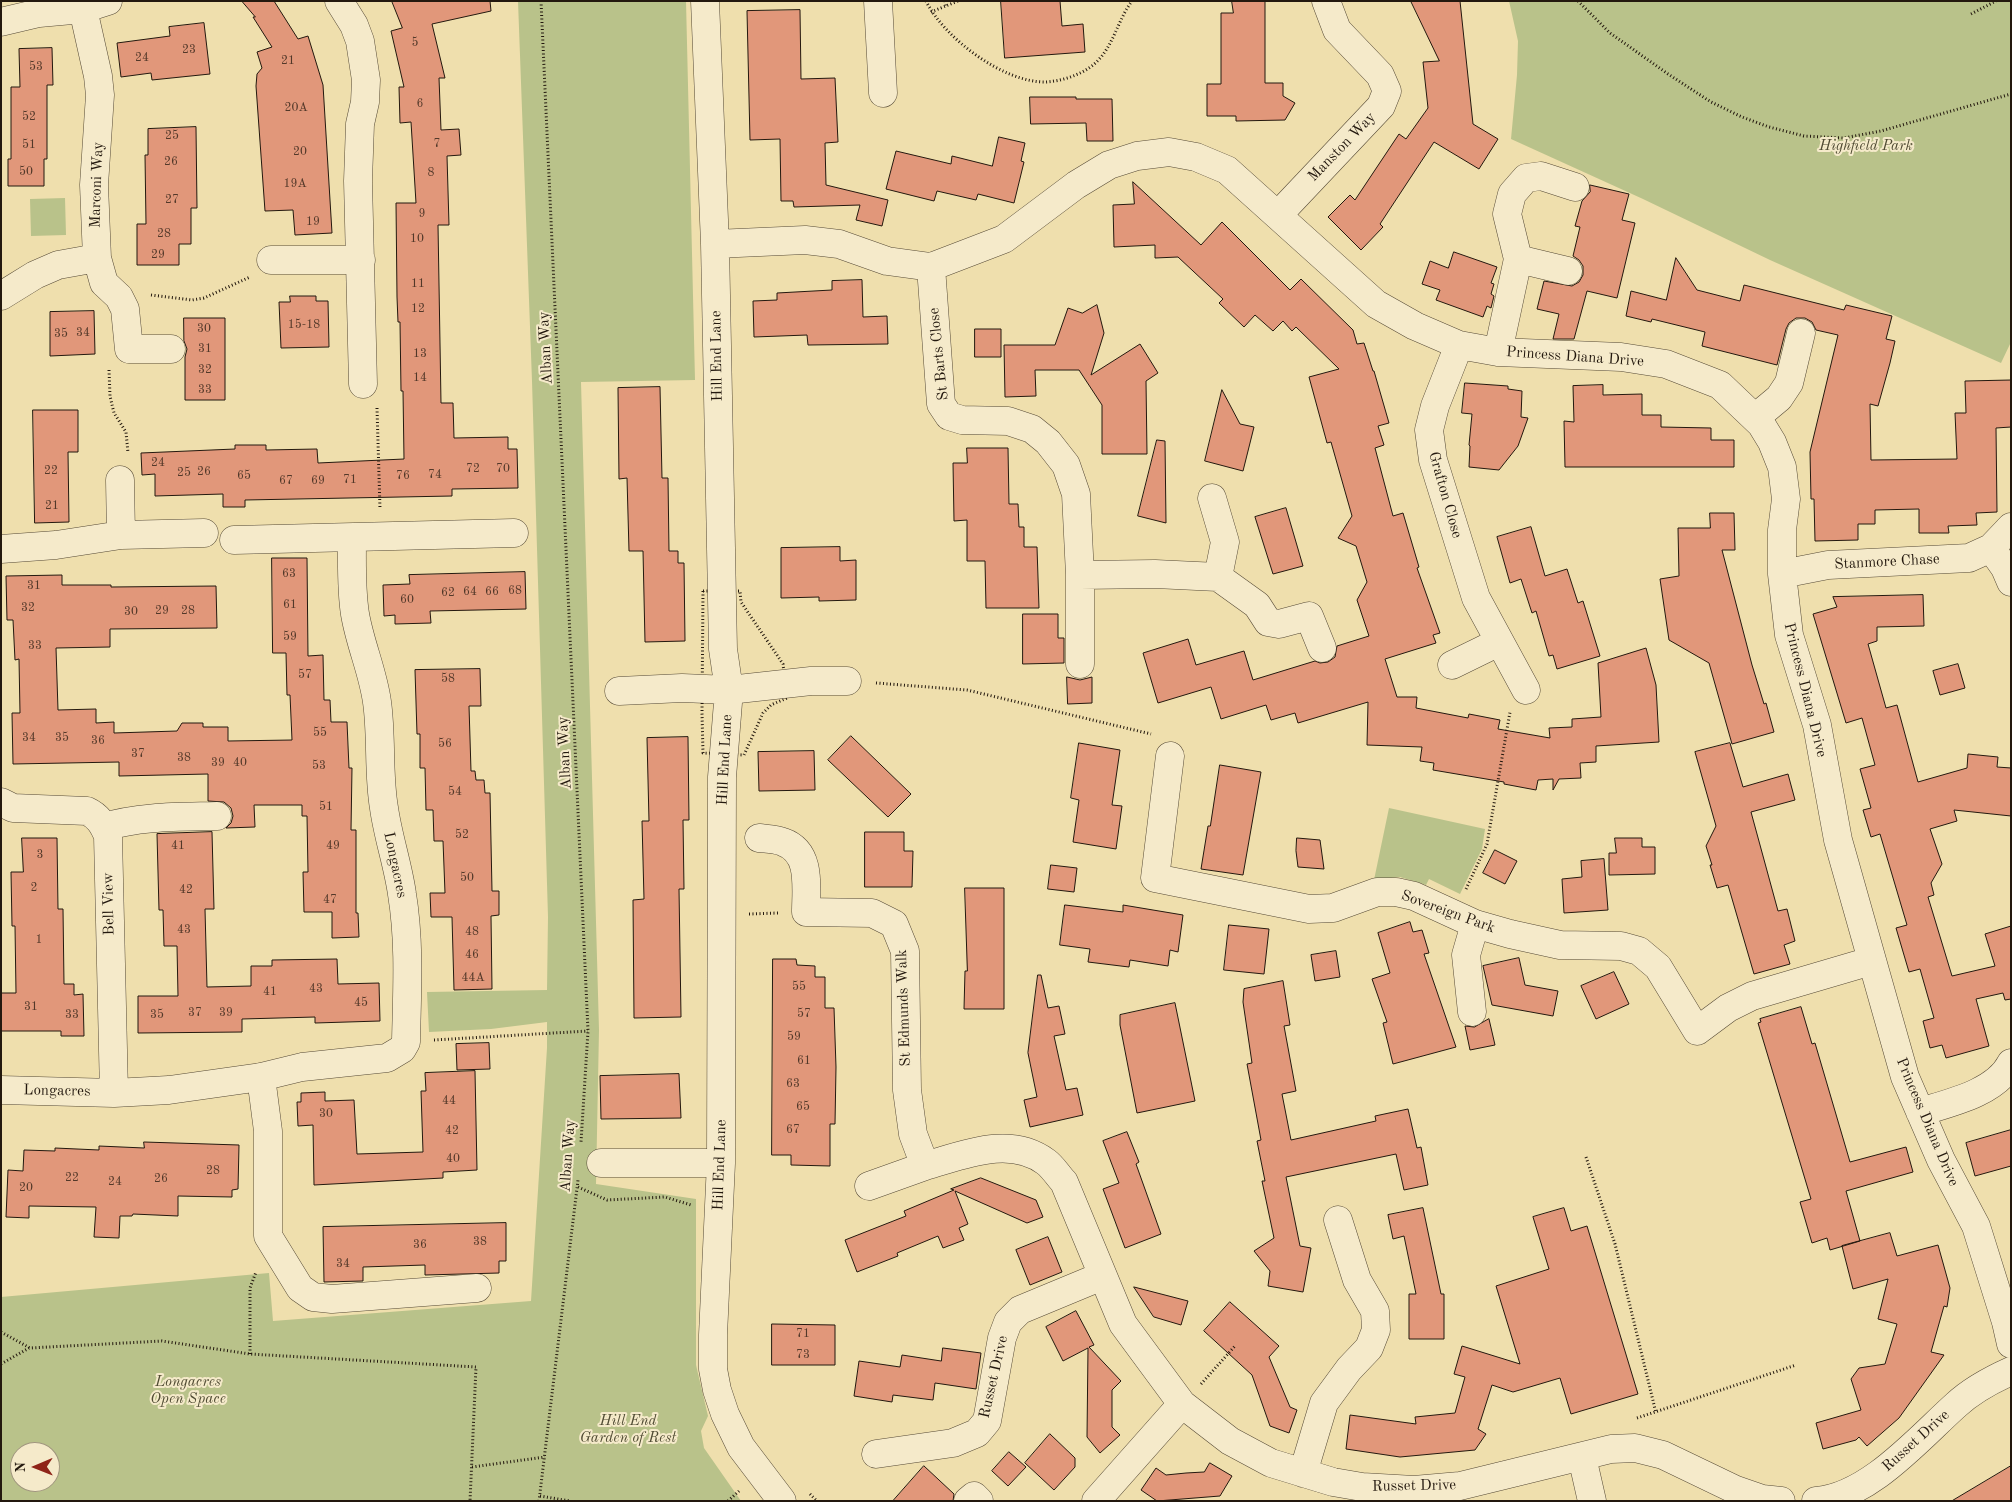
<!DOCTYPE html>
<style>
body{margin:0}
#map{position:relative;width:2012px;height:1502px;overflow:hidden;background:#efdfad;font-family:"Old Standard TT",serif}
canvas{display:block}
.frame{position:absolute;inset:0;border:2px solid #23180e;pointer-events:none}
.north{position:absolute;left:10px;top:1442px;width:50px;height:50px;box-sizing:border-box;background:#f5eaca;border:1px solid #a1967f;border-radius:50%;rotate:269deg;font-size:14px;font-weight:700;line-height:20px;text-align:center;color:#23180e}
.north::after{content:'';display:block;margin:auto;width:18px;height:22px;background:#8f2418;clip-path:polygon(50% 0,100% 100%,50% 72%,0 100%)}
</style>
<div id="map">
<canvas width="2012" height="1502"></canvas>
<div class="frame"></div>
<div class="north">N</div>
</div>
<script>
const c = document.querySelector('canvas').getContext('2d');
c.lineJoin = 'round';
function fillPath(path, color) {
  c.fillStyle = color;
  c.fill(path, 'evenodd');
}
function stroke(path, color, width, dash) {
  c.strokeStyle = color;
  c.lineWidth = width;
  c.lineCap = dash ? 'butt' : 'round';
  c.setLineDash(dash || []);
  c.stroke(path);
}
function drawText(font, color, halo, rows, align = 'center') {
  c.font = font + ' "Old Standard TT",serif';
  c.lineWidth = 4;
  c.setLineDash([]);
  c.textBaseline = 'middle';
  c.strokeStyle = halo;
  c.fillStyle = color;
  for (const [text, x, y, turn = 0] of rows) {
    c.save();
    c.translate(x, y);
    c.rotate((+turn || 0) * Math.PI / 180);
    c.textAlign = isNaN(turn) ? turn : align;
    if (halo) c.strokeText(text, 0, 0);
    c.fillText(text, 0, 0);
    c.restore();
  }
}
const green = new Path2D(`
 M518 1H686L695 380 581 382 599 1030 596 1184 696 1199V1365L708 1416 701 1431 704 1448 741 1501H1V1297L269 1273 273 1321 531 1301 547 1048V1022L491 1029 429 1032 427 992 547 990 548 917 532 381ZM20 1452H50V1482H20Z
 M1509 1H2011V342L2001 363 1770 260 1643 199 1511 139 1517 75 1518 41Z
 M65 198 66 235 31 236 30 199Z
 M1389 808 1485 829 1482 849 1460 894 1429 879 1426 885 1400 877 1374 880Z`);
const building = new Path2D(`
 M242 1H274L298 39 308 36 323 85 332 233 295 235 293 210 265 211 256 86 257 74 262 68 257 52 272 47 253 17H255Z
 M392 1H490L491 11 432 24 445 78H439L441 130 459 129 461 155 447 156 449 225H438L441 403H453L454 438 508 437V449H517L518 488 452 489V496L245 500V507H223V494L155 496V474L142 475 141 453 235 449V445H266V450L317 449 318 463 404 459 403 391H401L400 322H398L397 297 396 203H416L411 122 400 123 399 87H404L391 31 402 28Z
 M1001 1H1060L1062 26 1083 24 1085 52 1005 58Z
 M1232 1H1265V83H1283V96L1295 103 1285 120 1236 121V116H1207V84H1221V13H1233Z
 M1411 1H1460L1473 124 1498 139 1479 169 1434 142 1380 224 1383 227 1361 250 1328 217 1350 195 1355 200 1399 134 1406 139 1428 108 1423 62 1439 61Z
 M800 10 801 79 835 78 838 142 825 143 826 185 888 200 882 226 856 220 860 205 794 207 793 201H781L780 139 750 140 747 11Z
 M204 23 210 74 152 80 151 73 121 77 117 43 170 36 169 27Z
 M52 48 53 85H47V159H44V186H8V159H11V87H20L19 49Z
 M1030 97H1076V99H1112L1113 141H1087L1086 123 1031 124Z
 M196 127 197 208H191V244H179V265H137V224H146L145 155H148V129Z
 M999 137 1025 143 1021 161 1024 162 1014 203 978 194 976 200 937 191 934 201 886 189 896 151 951 164 952 156 992 166Z
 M1133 182 1201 245 1222 222 1290 290 1301 279 1353 330 1357 344 1364 343 1373 371H1374L1389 423 1378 426 1384 445 1375 448 1393 516 1403 513 1419 567 1417 568 1440 633 1433 635 1436 643 1385 659 1397 697H1417L1416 708 1468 718 1469 714 1500 720 1498 729 1550 738 1549 728 1572 727V719L1601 717 1598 663 1646 648 1656 685 1659 742 1596 746V762L1580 763 1581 778 1559 779 1553 790V779L1538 780 1536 790 1504 784V782L1433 770 1434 763 1420 761 1422 747 1367 745 1368 702 1298 723 1295 713 1271 720 1266 705 1221 719 1211 687 1158 703 1143 653 1188 639 1196 665 1244 651 1253 680 1315 661 1320 663 1328 662 1335 657 1337 646 1369 636 1357 600 1367 582 1356 546 1338 538 1352 516 1331 442 1327 443 1309 377 1339 369 1296 327 1292 331 1283 321 1273 331 1255 315 1244 327 1219 303 1223 299 1178 257 1155 258V245L1114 247 1113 205 1134 204Z
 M1590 185 1629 194 1622 220 1635 223 1617 298 1587 291 1574 339H1553L1559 314 1537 309 1544 281 1572 286 1579 282 1583 275V266L1579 260 1573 256 1580 227 1575 226 1582 201 1590 192Z
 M1454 252 1497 267 1491 283 1494 284 1491 294 1494 296 1491 308 1487 306 1483 317 1436 300 1440 290 1422 284 1430 261 1448 268Z
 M1676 258 1697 290 1740 301 1744 285 1844 310 1846 305 1892 316 1886 339 1895 341 1890 363 1878 406 1870 404 1871 460 1957 459 1955 413H1966L1965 381 2011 380V427L1996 428 1997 512 1976 513 1977 525 1948 526 1949 533H1919V509L1875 510V524H1858V540L1815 541 1814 499H1811L1810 452 1838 335 1816 330 1812 322 1805 318H1796L1789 323 1786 329 1777 365 1702 346 1705 332 1652 319 1651 322 1626 316 1631 291 1666 300Z
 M862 280 863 317 887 316 888 344 808 345 807 335 754 337 753 301 777 300V293L832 290V281Z
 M290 296H316V301H328L329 347 281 348 279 302H290Z
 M1097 305 1104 333 1091 375 1140 344 1158 373 1146 381 1147 454H1102V405L1079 370H1035L1036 396 1005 397 1004 345H1055L1068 308 1082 313Z
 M94 311 95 354 50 356V312Z
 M184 318H225V400H185V357L187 349 184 341Z
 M975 329H1001V357H975Z
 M1465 383 1508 386V389L1522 391 1521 417 1528 418 1518 446 1499 470 1469 467 1470 446 1469 445 1472 414 1462 413Z
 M1603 385V395L1642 394V415H1661V427L1711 428V440H1734V467H1565L1564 421 1574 422 1573 386Z
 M660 387 662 478H668L669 551H678V563H684L685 641 645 642 643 551H629L627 478 619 479 618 388Z
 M1222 390 1240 424 1254 427 1243 471 1205 461Z
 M33 410H78V452H68L69 522 35 523Z
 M1157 440 1165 441 1166 523 1138 516Z
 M967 448H1008L1009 504H1018L1019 527H1024V547H1037L1039 608H986L985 561H967V520L954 521 953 463H967Z
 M1286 508 1303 566 1273 574 1255 517Z
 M1710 513H1734L1735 550H1722L1752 665 1764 704 1766 703 1774 732 1732 744 1709 663 1669 640 1660 579 1679 576 1678 528H1710Z
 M1531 527 1545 576 1567 569 1578 603 1583 601 1600 656 1557 669 1553 655 1549 656 1536 611 1532 613 1521 579 1510 583 1497 537Z
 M840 547V561L856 560V600L819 601V597L781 598V548Z
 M272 558H307L308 656 323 655 324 700H330L331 722H347L349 768H352L351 830H356V913H358L359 937 332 938V912H304L303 872H308L307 816H302V805H254L255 827 226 828 231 823 233 816 231 808 224 802 208 801V774L119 776V762L13 764 12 713H20L19 659 15 660 13 620H7L6 576 62 575V585H111V587L216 586 217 628 110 629V647L56 648 58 710 96 709V723L114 722V733L177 731 182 723H203V727H228V741L292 740 290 695H287L286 653H273Z
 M525 572 526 609 430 611 431 623 395 624V615L384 616 383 585 410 584 409 575Z
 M1923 595 1924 626 1877 627V641L1868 644 1886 708 1897 705 1918 782 1967 768 1968 754 1998 757 1997 767 2011 768V816L1954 810 1957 821 1930 829 1942 864 1931 883 1934 895 1928 897 1952 976 1995 966 1985 934 2011 926V999L2005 1000 2003 993 1976 999 1989 1046 1946 1058 1942 1045 1930 1048 1923 1021 1934 1018 1920 969 1909 972 1896 928 1907 925 1880 834 1871 837 1863 810 1871 808 1860 769 1875 765 1862 718 1846 723 1813 614 1837 607 1833 597Z
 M1023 614H1058V638H1064V663L1023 664Z
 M1958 664 1965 688 1940 695 1933 671Z
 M480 669 481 706H469L471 771H475L476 780H484L485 793H490L492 891H499V915L491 916 492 989 454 990 452 917H431L430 893H445L443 841H434L433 810H426L425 768H420V734H417L415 670Z
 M1067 677 1080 680 1092 677V703L1068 704Z
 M851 736 911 794 888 817 828 760Z
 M688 737 689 820H683L684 889H679L681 1017 634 1018 633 900 644 899 642 821H649L647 738Z
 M1079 743 1120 750 1112 805 1122 806 1116 849 1073 842 1079 800 1071 798Z
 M1730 743 1743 787 1788 774 1795 800 1751 812 1778 911 1787 909 1795 941 1784 945 1790 964 1754 974 1728 885 1717 888 1710 865H1712L1706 846 1716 826 1695 752Z
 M814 751 815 790 759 791 758 752Z
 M1220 765 1261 772 1243 875 1201 869 1208 826H1210Z
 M212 832 214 909H205L207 987 251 986V966H272V960L337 959 338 984 379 983 380 1021 315 1023V1017L242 1019V1032L138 1033V996H178L177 946H164L163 910H159L157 834Z
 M865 832H904V851H913L912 887H865Z
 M22 838H57L58 909H63L64 984H74V995L83 994 84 1036H61V1031H1V993H16L15 926H12L11 872H23Z
 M1297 838 1320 840 1324 869 1298 867 1296 851Z
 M1615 838H1642V847H1655V874L1609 875V853H1616Z
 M1495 850 1517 861 1505 884 1483 873Z
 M1604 859 1608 910 1564 913 1562 879 1582 877 1581 861Z
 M1051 865 1077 868 1074 892 1048 889Z
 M965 888H1004V1009H964L965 971H967Z
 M1065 905 1123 912V905L1183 915 1178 952 1170 950 1168 966 1130 960 1129 967 1088 962 1090 949 1060 945Z
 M1410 922 1413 932 1422 930 1429 953 1424 954 1456 1047 1393 1064 1383 1023 1387 1022 1372 979 1390 973 1378 933Z
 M1229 925 1269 929 1264 974 1224 970Z
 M1336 951 1340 977 1315 981 1311 955Z
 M1519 958 1525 985 1558 991 1553 1016 1492 1005 1483 966Z
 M773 959H796L797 965 815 966V977H825V1008H834L836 1067 835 1124H830V1166L791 1165V1155H772Z
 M1614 972 1629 1004 1596 1019 1581 986Z
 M1038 975H1041L1048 1008 1059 1006 1065 1034 1054 1036 1066 1090 1077 1088 1083 1115 1030 1127 1024 1100 1037 1097 1028 1053Z
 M1283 981 1290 1025 1284 1026 1296 1091 1282 1094 1291 1140 1376 1121 1375 1116 1408 1109 1417 1148 1421 1147 1428 1185 1404 1190 1396 1154 1286 1177 1300 1246 1311 1248 1303 1292 1268 1286 1270 1271 1254 1251 1274 1238 1262 1181H1265L1257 1141 1261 1140 1247 1064 1252 1063 1243 1002 1244 989Z
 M1175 1003 1195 1101 1137 1113 1120 1025V1015Z
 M1801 1007 1812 1044 1815 1043 1850 1162 1906 1147 1913 1172 1846 1191 1860 1241 1830 1250 1827 1238 1812 1243 1800 1202 1811 1199 1758 1023 1761 1022 1760 1019Z
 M1489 1019 1495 1045 1470 1050 1465 1026 1474 1027Z
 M489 1043 490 1069 457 1070 456 1044Z
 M475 1071 477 1170 443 1172V1178L314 1185 313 1125 298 1126 297 1102H301V1093L325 1092V1101L354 1100 357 1154 423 1152 421 1091H426L425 1073Z
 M679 1074 681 1118 601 1119 600 1076Z
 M2011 1130V1166L1975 1176 1966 1143Z
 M1127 1132 1139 1162 1136 1164 1161 1234 1125 1248 1103 1189 1119 1183 1103 1141Z
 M144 1142 239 1145 238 1189 232 1190V1197L178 1196V1216L133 1214 132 1216H120L119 1238 94 1237 96 1207 29 1206V1218L6 1217 8 1170 23 1171 24 1150 55 1151V1148L99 1150V1146L144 1148Z
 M981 1178 1036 1200 1043 1217 1027 1223 955 1191 968 1224 959 1228 964 1240 943 1248 938 1236 897 1253 898 1256 857 1272 845 1240 906 1216 904 1211 954 1190 951 1189Z
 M1423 1208 1441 1294H1444V1339H1409V1294H1416L1404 1236 1393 1239 1388 1215Z
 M1564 1208 1571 1231 1587 1226 1638 1394 1571 1414 1560 1378 1513 1392 1492 1385 1478 1429 1486 1434 1475 1450 1400 1457 1346 1449 1350 1415 1416 1424 1415 1417 1455 1413 1465 1377 1454 1374 1462 1346 1520 1364 1496 1286 1549 1269 1533 1217Z
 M506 1223V1261H499V1273L425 1275V1265L363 1267V1281L324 1282 323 1227Z
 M1890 1233 1897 1256 1938 1245 1950 1288 1947 1307 1944 1306 1931 1352 1944 1355 1899 1418 1867 1446 1859 1437 1856 1440 1823 1449 1816 1423 1861 1410 1851 1379 1859 1368 1885 1364 1897 1324 1878 1319 1888 1279 1853 1289 1842 1246Z
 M1048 1237 1062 1272 1030 1285 1016 1250Z
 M1134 1287 1188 1301 1181 1325 1154 1317Z
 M1230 1302 1279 1346 1269 1357 1290 1407 1297 1410 1289 1433 1270 1426 1252 1375 1204 1331Z
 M1076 1311 1094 1345 1089 1347 1121 1381 1112 1390V1427L1120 1435 1100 1453 1087 1437 1088 1348 1063 1361 1046 1327Z
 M772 1324 835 1325V1365H772Z
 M943 1348 981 1353 976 1389 935 1383 933 1400 893 1395 892 1402 854 1396 859 1361 900 1367 902 1355 941 1361Z
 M1050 1434 1075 1458V1467L1054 1490 1025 1463Z
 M1009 1452 1026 1467 1008 1486 992 1471Z
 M1210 1463 1232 1476 1220 1496 1157 1501 1141 1490 1156 1468 1166 1475 1186 1473 1204 1472Z
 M924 1466 954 1494 953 1501H893Z
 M2011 1466V1501H1952Z`);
const path = new Path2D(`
 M541 1 588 1031 581 1142
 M926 1C944 38 1004 83 1046 82 1061 81 1077 76 1089 68 1113 52 1116 22 1132 1
 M945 1 946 6
 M1578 1 1610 33 1668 74 1711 102 1742 117 1769 127 1804 136 1844 138 1881 131 2011 94
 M931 12 958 1
 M1971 14 1996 1
 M151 295 192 300 204 298 250 277
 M109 370 110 396 114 413 126 432 128 453
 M377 408 380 509
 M703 591H740L741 602 783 664 787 698 771 705 763 713 744 755 703 753 702 713Z
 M876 683 967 690 1151 734
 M1466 889 1487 844 1510 712
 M749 914 778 913
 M434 1040 588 1031
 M1586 1157 1615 1244 1656 1413
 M578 1187 607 1200 665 1197 691 1205
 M1 1332 30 1348 162 1341 250 1354 476 1367 470 1501
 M250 1354V1288L256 1272
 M1 1364 29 1348
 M1201 1384 1235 1346
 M1637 1418 1796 1365
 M472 1467 545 1457
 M810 1494 817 1501
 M540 1496 570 1501
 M539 1501 578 1180
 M728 1501 739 1491`);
const minor = new Path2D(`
 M339 1 354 25 360 41 366 80 365 102 360 124 358 181 363 384
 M705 1 715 244 723 649 729 690 722 777 721 1163 713 1335V1369L717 1390 725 1414 741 1447 782 1501
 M878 1 883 93
 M1 22 39 13 83 9 108 1
 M1278 215 1381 106 1387 91 1380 75 1337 30 1326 1
 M715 244 805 240 839 244 887 261 931 267 1004 239 1076 185 1109 165 1137 156 1169 152 1196 157 1227 170 1376 304 1415 326 1459 345 1498 352 1621 357 1666 364 1720 385 1761 424 1772 442 1782 467 1786 499 1782 530V574L1789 635 1817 725 1838 840 1905 1077 1941 1160 1976 1226 2006 1322 2011 1344
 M97 258 104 283 119 297 125 309 129 349H171
 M1518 259 1568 271
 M271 260H361
 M931 267 941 404 949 416 962 420 1008 421 1032 429 1048 442 1066 465 1076 494 1080 575 1155 574 1218 577 1257 605 1268 622 1279 624 1309 616 1322 648
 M1 296 35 275 58 265 97 258 94 185 100 95 98 76 83 9
 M1459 345 1435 406 1429 430 1433 460 1476 598 1526 690
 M1498 352 1518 259 1507 214 1512 194 1526 178 1541 176 1575 187
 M1755 418 1779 398 1789 383 1801 333
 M1212 498 1225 542 1218 577
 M121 535 204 533
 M234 540 514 533
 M1991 548 2005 568 2011 582
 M1 549 56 545 121 535 120 480
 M1782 574 1828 565 1969 558 1991 548 2011 527
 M1080 575V664
 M1452 665 1499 642
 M619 691 682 688 729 690 811 681H847
 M1170 756 1155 878 1309 909 1333 908 1377 892H1396L1414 896 1475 924 1510 934 1560 945 1621 946 1639 951 1658 967 1697 1031 1728 1008 1752 996 1871 961
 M1 802 13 808 87 811C98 816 103 824 108 836L114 1093
 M104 827C141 816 179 817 217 816
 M759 838C767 839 776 839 783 842 812 852 806 888 806 912L872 913 894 924 905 951 907 1090 913 1134 925 1166C964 1155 1010 1135 1046 1162 1053 1167 1058 1176 1064 1182L1123 1324 1182 1404
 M1472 1012 1466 955 1475 924
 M261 1077 268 1131V1236L300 1288 313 1297 332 1299 477 1288
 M1 1090 114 1093 169 1090 261 1077 302 1067 387 1058 402 1049 406 1042C407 992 410 943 402 894 398 865 388 837 384 808 378 773 382 737 377 702 373 672 360 644 355 614 351 589 352 563 352 538
 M1920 1112C1949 1103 1996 1093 2011 1063
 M601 1163H721
 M869 1186 925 1166
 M876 1454 953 1443 977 1433 987 1421 1002 1338 1008 1322 1020 1310 1102 1276
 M1582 1457 1592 1501
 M1303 1473 1324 1403 1349 1369 1369 1348 1376 1330 1375 1311 1357 1280 1338 1220
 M968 1501 974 1496 979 1501
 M1096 1501 1182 1404 1230 1441 1271 1463 1333 1482 1362 1487 1414 1490 1460 1486 1611 1449 1635 1448 1663 1455 1736 1490 1762 1499 1781 1501
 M1816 1501C1869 1497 1919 1438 1956 1405 1972 1390 1991 1380 2011 1371`);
const numberNames = [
 ["5",415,43],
 ["23",189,50],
 ["24",142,58],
 ["21",288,61],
 ["53",36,67],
 ["6",420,104],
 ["20A",296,108],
 ["52",29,117],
 ["25",172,136],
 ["7",437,144],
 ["51",29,145],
 ["20",300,152],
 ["26",171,162],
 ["50",26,172],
 ["8",431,173],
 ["19A",295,184],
 ["27",172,200],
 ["9",422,214],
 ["19",313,222],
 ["28",164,234],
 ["10",417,239],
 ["29",158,255],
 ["11",418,284],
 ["12",418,309],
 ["15-18",304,325],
 ["30",204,329],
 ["34",83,333],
 ["35",61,334],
 ["31",205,349],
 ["13",420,354],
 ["32",205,370],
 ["14",420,378],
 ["33",205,390],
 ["24",158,463],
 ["72",473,469],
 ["70",503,469],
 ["22",51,471],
 ["26",204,472],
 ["25",184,473],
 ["74",435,475],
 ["65",244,476],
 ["76",403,476],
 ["71",350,480],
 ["67",286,481],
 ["69",318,481],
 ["21",52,506],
 ["63",289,574],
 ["31",34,586],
 ["68",515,591],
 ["64",470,592],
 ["66",492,592],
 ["62",448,593],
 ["60",407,600],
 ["61",290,605],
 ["32",28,608],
 ["29",162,611],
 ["28",188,611],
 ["30",131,612],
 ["59",290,637],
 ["33",35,646],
 ["57",305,675],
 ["58",448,679],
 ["55",320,733],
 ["34",29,738],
 ["35",62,738],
 ["36",98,741],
 ["56",445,744],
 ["37",138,754],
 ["38",184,758],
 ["39",218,763],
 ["40",240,763],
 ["53",319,766],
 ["54",455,792],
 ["51",326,807],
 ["52",462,835],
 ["41",178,846],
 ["49",333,846],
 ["3",40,855],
 ["50",467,878],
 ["2",34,888],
 ["42",186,890],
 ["47",330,900],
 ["43",184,930],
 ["48",472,932],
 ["1",39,940],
 ["46",472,955],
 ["44A",473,978],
 ["55",799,987],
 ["43",316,989],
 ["41",270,992],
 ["45",361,1003],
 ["31",31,1007],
 ["37",195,1013],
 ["39",226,1013],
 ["57",804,1014],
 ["33",72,1015],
 ["35",157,1015],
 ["59",794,1037],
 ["61",804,1061],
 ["63",793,1084],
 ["44",449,1101],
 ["65",803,1107],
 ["30",326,1114],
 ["67",793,1130],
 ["42",452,1131],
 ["40",453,1159],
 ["28",213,1171],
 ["22",72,1178],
 ["26",161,1179],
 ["24",115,1182],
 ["20",26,1188],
 ["38",480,1242],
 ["36",420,1245],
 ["34",343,1264],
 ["71",803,1334],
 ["73",803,1355]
];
const parkNames = [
 ["Highfield Park",1866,146],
 ["Longacres",188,1382],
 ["Open Space",188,1399],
 ["Hill End",628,1421],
 ["Garden of Rest",628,1438]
];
const streetNames = [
 ["Manston Way",1342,147,-46],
 ["Marconi Way",97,185,-88],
 ["Alban Way",546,348,-93],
 ["St Barts Close",939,354,-96],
 ["Hill End Lane",717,356,-91],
 ["Princess Diana Drive",1575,357,4],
 ["Grafton Close",1445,495,74],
 ["Stanmore Chase",1887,562,-3],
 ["Princess Diana Drive",1805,690,76],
 ["Alban Way",565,753,-93],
 ["Hill End Lane",725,760,-87],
 ["Longacres",395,865,78],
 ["Bell View",109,904,-91],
 ["Sovereign Park",1448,912,20],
 ["St Edmunds Walk",904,1008,-92],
 ["Longacres",57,1091,1],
 ["Princess Diana Drive",1927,1122,67],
 ["Alban Way",568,1156,-86],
 ["Hill End Lane",720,1165,-88],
 ["Russet Drive",994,1377,-77],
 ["Russet Drive",1916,1441,-42],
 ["Russet Drive",1414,1486,-1]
];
fillPath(green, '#b9c28a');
fillPath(building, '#e1977a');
stroke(building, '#23180e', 1);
stroke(minor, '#564a36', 29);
stroke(path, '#23180e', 3, [1, 2.5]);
stroke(minor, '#f5eaca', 28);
drawText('12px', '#523829', null, numberNames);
drawText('italic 15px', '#504b33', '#f5eaca', parkNames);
drawText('15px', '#23180e', '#f5eaca', streetNames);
</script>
